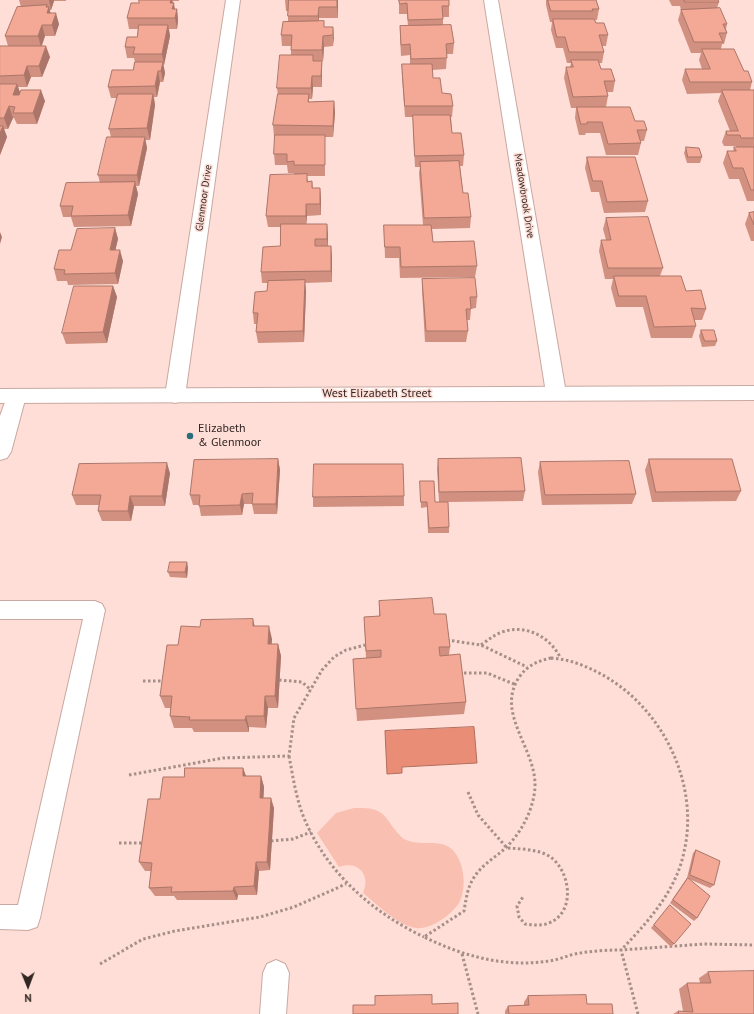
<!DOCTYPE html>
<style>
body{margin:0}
#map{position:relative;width:754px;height:1014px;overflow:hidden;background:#feded6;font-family:"PT Sans",sans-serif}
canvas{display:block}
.north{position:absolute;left:8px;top:966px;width:40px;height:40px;-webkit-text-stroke:3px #feded6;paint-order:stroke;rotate:179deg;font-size:11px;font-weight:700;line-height:16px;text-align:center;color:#322623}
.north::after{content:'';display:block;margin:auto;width:14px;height:18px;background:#322623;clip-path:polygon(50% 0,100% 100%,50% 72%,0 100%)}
</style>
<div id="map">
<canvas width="754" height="1014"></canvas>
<div class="north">N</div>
</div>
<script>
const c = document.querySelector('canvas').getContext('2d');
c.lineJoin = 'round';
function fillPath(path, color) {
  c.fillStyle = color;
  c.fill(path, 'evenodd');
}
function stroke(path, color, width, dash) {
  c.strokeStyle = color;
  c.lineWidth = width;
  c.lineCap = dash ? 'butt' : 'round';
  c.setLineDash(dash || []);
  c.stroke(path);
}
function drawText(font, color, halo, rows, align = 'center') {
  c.font = font + ' "PT Sans",sans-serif';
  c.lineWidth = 3;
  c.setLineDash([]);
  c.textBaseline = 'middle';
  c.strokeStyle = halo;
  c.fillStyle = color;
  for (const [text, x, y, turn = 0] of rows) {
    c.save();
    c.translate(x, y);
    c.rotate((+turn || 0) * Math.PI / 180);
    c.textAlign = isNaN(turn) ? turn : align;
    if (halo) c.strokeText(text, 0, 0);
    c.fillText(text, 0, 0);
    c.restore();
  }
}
const green = new Path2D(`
 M354 808C374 808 381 808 392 826 395 830 400 836 404 839 419 847 436 839 449 847 464 857 468 887 459 903 451 915 431 930 416 928 400 927 375 903 363 893 371 875 358 860 339 867L317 833 336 813Z`);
const water = new Path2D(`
 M474 727 477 763 402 767V773L387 774 385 731Z`);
const path = new Path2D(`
 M447 640 481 645 527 667
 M481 645C488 640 494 635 502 632 526 624 549 636 560 657
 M551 658C568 659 584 665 599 673 662 706 700 783 684 852 676 891 648 922 621 950 606 950 590 951 575 954 566 956 558 960 549 961 505 968 463 956 424 937L464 911C466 900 467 889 473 879 480 867 491 860 501 852 520 836 534 810 535 786 536 748 494 712 520 676 528 665 538 661 551 658Z
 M459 673H487L514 684
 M279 680 302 682 311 690
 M143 681H165
 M289 756C293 777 296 798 304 818 327 873 372 912 424 937
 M129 775 223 758 289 756 294 718 322 670 334 657 346 650 365 645
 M468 792 478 815 507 848C521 849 537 849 549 856 570 869 577 912 549 923 542 926 533 925 525 924L519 917 517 906 523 897
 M271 841 293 839 311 832
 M119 843H144
 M462 954 478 1014
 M100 964 143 939 175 931 260 917 294 907 346 884
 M638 1014 621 950 704 944 754 945`);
const service = new Path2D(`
 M0 601H95L102 604 105 610 40 918 37 927 28 930 0 929V905H18L83 619H0Z
 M276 960 285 964 289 973 286 1014H260L263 973 267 964Z`);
const minor = new Path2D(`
 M226 0H240L185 396 182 401 175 403 168 401 165 396Z
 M484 0H498L566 393 563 398 556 400 549 398 546 393Z
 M16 389 23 391 26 396 11 452 7 458 0 460V416L9 391Z`);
const secondary = new Path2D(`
 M754 386V400L0 403V389Z`);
const wall = new Path2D(`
 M19 0H66V1H54L51 10H50V13L59 24 55 36H45L42 46 50 57 42 77H31L27 87H18L20 93 45 101 37 124H17L14 118H13L8 129H4L7 137 0 155V46H8L5 36 21 7Z
 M139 0H179V1H173L175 9H177L178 20 177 29H169L170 36 164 65H163L165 73 163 82H160L157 97H154L155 105 150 140H145L147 148 139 186H136L138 194 131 226 74 227 71 217H63L60 206 100 183 98 175 111 137 109 129 117 98H111L108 87 133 70 135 62 134 58H127L125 47 137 37 138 29H129L127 18 139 3Z
 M285 0H338V18H319V22L324 27H333V46L324 47 323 61H322V87H313L312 99H309V102L334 101 335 113 333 137H325V176H307L308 181H312L313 188H320L321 200V215L307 216 306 224H327L328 246H331L332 282 305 283 306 292 304 342 258 343 256 332 257 324H254L253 313 267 291 268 283H262L261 272 280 246 281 227H268L266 216 294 174V173H288L287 165H275L274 154 275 137H274L273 125 278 96 277 88 291 55V46H282L281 35 288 22V11H286Z
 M399 0H449V17H443V25L454 43 453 54H447L446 69 432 70 433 78 442 93 453 106 452 117H451L452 133 464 155 463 166H460L463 193 471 217 470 228 432 229 433 242 477 266 475 277 400 278 399 258H385L384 225H423L419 173 420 167H415L413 127V117H405L402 75V64H410V55L401 56 400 37V26H408L407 14H399Z
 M546 0H596L599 9 597 20H595L596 23 608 35 606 46H602L604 52 602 63H599L601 69 615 81 613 92H607L608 96 606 107 635 121 647 130 644 141H640L641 143 638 155H606L600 133H586L585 135H579L575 118 576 108H571L564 78 566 67H570L571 63H567L563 48H556L551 30 552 22H550L546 5Z
 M669 0H718L719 2 717 8 727 24 726 29 727 33 724 44H722L721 49 744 71 752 82 750 90H754V201H747L739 179H729L723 163 727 151H733L734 147H736V146H724L722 142 726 131H730L718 101 721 93 687 94 682 80 685 69H702L699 60 701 53H691L678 20 681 10 680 6H672Z
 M686 147 702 157 700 163H687L684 153Z
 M587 157 648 201 645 212 604 213 599 192H591L585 168Z
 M754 212V241H751L745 224 749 213Z
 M606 218 663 268 660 276 686 291 706 309 702 320H694L696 326 692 338H651L643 307H616L611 288 613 279H605L599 251 601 240H606L603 229Z
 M115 228 118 239 115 250 123 261 118 284 68 285 67 281H57L54 269 71 250Z
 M422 279 477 297 476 308 471 309 470 320H467L468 331 466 342H425L422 290Z
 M113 286 117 297 107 343 66 344 62 333Z
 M701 330 717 341 715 346 702 347 699 336Z
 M278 459 280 470 277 514H254L252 504H244L242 515 201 516 199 505H193L190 495Z
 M438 459 525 491 523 501 448 502 449 527V533H428L427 507 421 508 420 481 435 502H439L437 469Z
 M649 459 741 491 736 501 652 502 645 470Z
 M540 462 636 494 632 504 542 505 538 472Z
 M170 473 165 506H134L131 521H102L98 511 99 505H76L72 495Z
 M404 496V506L313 507V497Z
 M188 567 187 578 170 577 168 572Z
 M379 601 434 614 450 647 449 655 466 702 464 714 357 721 353 659 366 658 364 617 379 616Z
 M255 626 272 639 271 644H278L281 656 278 708H268L266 728 249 727V732H194L192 728H174L170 716V708H165L160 696 178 645Z
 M243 768 246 776H261L264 787 263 798 274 808 270 870 259 871 257 895H238L237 900H177L174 896H155L149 888 151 871H145L139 862 160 799 184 777Z
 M696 850 714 885 710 888 689 879 697 918 694 921 670 903 685 881 687 878 693 853Z
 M670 905 674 944 671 947 651 928Z
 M708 972 754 1014H673L678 1011H683L679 989 687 983H700L699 978Z
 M528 996 587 1004 613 1014H505V1011L508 1006 524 1005V1002Z`);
const shadedWall = new Path2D(`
 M49 0H54V1L51 10Z
 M171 0H172L173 5 174 3 175 14V18L170 3Z
 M337 0H338V18L337 7Z
 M47 5 48 10 49 7 52 18 47 13 46 7Z
 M319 7V27L318 16Z
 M177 9 178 20 177 29 175 18Z
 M56 13 59 24 55 36 52 25Z
 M42 25 45 36 41 47 38 36Z
 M168 25 170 36 164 65 162 54Z
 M333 27 334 38 333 46Z
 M323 36 324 47 323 61 322 50Z
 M46 46 50 57 42 77 39 66Z
 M322 61V87L321 76Z
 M163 62 165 73 163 82 161 71Z
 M27 66 31 77 27 87 24 75Z
 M158 71 160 82 157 97 155 86Z
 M312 76 313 87 312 99 311 88Z
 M17 84 21 95H13Z
 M41 90 45 101 37 124 33 113Z
 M153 94 155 105 150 140 147 128Z
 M334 101 335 113 333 137V126Z
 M9 106 13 118 8 129 4 118Z
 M3 126 7 137 0 155V133Z
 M145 137 147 148 139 186 137 175Z
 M135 182 138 194 131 226 128 215Z
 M320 188 321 200V215L320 204Z
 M306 204 307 216 306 227Z
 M327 224 328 235V250L327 239Z
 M115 228 118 239 113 261 110 250Z
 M0 232 2 237 0 244Z
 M331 246 332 257V282L331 271Z
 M120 250 123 261 118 284 115 273Z
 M305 280 306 292 304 342 303 331Z
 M113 286 117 297 107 343 103 332Z
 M278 459 280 470 277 514 276 504Z
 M167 463 170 473 165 506 162 496Z
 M242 494 244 504 242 515 240 505Z
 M130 496 134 506 131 521 128 511Z
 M187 562 188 567 187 578 185 572Z
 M253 619 256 632 253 626Z
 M269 626 272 639 271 656 268 644Z
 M278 644 281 656 278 708 275 696Z
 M265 696 268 708 266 728 264 716Z
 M246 716 249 727V732L245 720Z
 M243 768 247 779 243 776Z
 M261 776 264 787 263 809 260 798Z
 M271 798 274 808 270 870 267 862Z
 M256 862 259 871 257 895 254 886Z
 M234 887 238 895 237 900 233 891Z`);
const building = new Path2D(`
 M139 0H171L170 3H174L172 9H177L175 18H127L131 3H139Z
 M289 0H337V7H319L318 16H288Z
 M399 0H449V6H442L443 19 408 20 407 3 400 4Z
 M548 0H596L599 9H592L593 11H551Z
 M684 0H718L719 2H685Z
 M47 5 46 7H49L47 13H56L52 25H42L38 36H5L17 7Z
 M720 8 727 24H723L727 33H719L723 42H694L681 10Z
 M553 19H594L596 23H604L608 35H599L604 52H569L565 37H557Z
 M324 21V27H333V35L323 36 322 50H291L292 35H281L283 22Z
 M139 25H168L162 54H133L135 47H125L127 37H137Z
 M451 25 454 43 446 44 447 58 411 59 410 44 401 45 400 26Z
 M0 46H46L39 66H27L24 75 0 76Z
 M702 49H734L744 71H748L752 82H690L685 69H710Z
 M280 55H313V61H322L321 76H312L311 88H277Z
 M571 60H598L601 69H611L615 81H604L608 96 573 97 566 67H573Z
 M135 62H163L161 71H158L155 86 108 87 112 70H133Z
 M402 64H432L433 78H440L442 93 451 94 453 106H405Z
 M0 84H17L13 95H19L21 90H41L33 113H13L15 107 9 106 4 118H0Z
 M722 90H754V138H741L740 135H727L726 131H738Z
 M118 94H153L147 128 109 129Z
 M278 94H309L308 102 334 101 333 126 273 125Z
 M577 107H630L635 121H644L647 130H637L641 143 608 144 602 122H587V124H581Z
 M413 115H450L452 133H461L464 155 415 156Z
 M0 126H3L0 133Z
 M275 135H325V165H294V161L287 162V154H274Z
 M107 137H145L137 175H98Z
 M686 147 699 148 702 157H688Z
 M734 147H754V190H751L743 168H733L727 151H736Z
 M587 157H635L648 201 607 202 602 181H593Z
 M459 161 463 193H468L471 217 424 218 420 162Z
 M307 174V182L312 181V188H320V204H306V216H266L270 175Z
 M135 182 128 215 71 216 73 206H60L66 183Z
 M754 212V225L749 213Z
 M648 217 663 268H608L601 240H611L606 218Z
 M281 224H327V239H315V246H331V271L261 272 263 247 280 246Z
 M384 225H431L433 242 474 241 477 266 401 267 400 247H385Z
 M115 228 110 250H120L115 273 64 274 65 270 54 269 59 250H71L77 229Z
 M614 276H681L686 291 701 290 706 309 691 308 696 326 654 327 646 296H619Z
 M475 278 477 297H470L471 309H466L468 331H426L422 279Z
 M305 280 303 331 256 332 258 313H253L255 292 267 291 268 281Z
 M74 286H113L103 332 62 333Z
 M701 330H714L717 341H705Z
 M521 458 525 491 439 492 438 459Z
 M278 459 276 504H252L253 493 242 494 240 505 199 506 200 495H190L194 460Z
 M649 459H732L741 491 656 492Z
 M629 461 636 494 545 495 540 462Z
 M167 463 162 496H130L128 511H98L101 495H72L79 464Z
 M314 464H403L404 496 313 497Z
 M420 481H434L435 502H448L449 527 429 528 427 502H421Z
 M170 562H187L185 572H168Z
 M432 598 434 614H446L450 647H439L440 656 460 654 466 702 356 709 353 659 381 657V650L366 651 364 617 380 616 379 601Z
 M253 619V626H269L268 644H278L275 696H265L264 716H246L245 720H189L190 717 170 716 172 696H160L167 645H178L181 626 200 627 201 620Z
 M185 768H243V776H261L260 798H271L269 832 267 862H256L254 886 234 887 233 891 171 892 172 887 149 888 152 863 139 862 148 799H160L163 777H184Z
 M696 850 720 861 714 885 690 875Z
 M688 878 710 896 697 918 673 900Z
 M670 905 691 924 674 944 654 925Z
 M754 971V1014H679L678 1011 693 1012 687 983H711L708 972Z
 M432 995V1004L458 1003V1014H353V1005H375V996Z
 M586 995 587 1004H612L613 1014H509L508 1006 529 1005 528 996Z`);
const markers = [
 [190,436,4,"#276d7b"]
];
const farStreetnames = [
 ["Meadowbrook Drive",524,196,81],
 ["Glenmoor Drive",204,198,-82]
];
const streetNames = [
 ["West Elizabeth Street",377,394]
];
const poiNames = [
 ["Elizabeth",198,429],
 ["& Glenmoor",198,443]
];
fillPath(green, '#f9c0b2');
fillPath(water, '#e98d77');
stroke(water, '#b26e5e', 1);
stroke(service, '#c8a9a2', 2);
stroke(minor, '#c8a9a2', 2);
stroke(secondary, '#c8a9a2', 2);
stroke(path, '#a68f89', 3, [2.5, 2.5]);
fillPath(service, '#fff');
fillPath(minor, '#fff');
fillPath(secondary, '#fff');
fillPath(wall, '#d29081');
fillPath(shadedWall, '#ab7669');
fillPath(building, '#f4a896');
stroke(building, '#ab7669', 1);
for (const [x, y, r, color] of markers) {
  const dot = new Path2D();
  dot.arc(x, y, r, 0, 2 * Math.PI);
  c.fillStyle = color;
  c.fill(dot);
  stroke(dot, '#feded6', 1.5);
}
drawText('10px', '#322623', '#feded6', farStreetnames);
drawText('12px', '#322623', '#feded6', streetNames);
drawText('12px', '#322623', '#feded6', poiNames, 'left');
</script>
